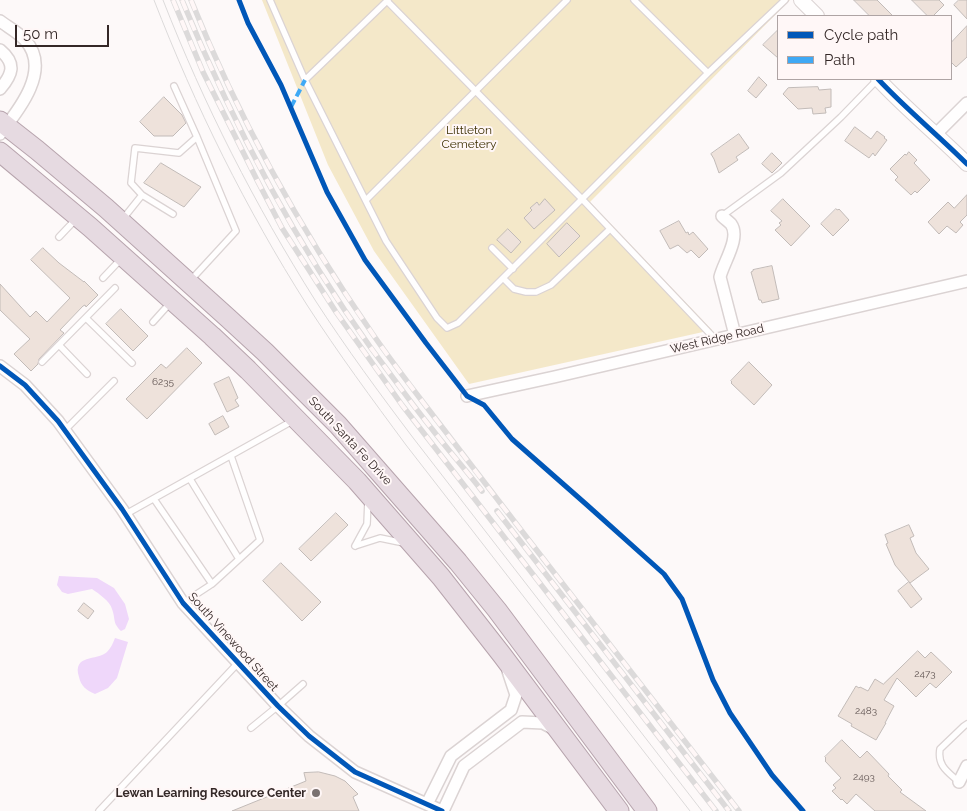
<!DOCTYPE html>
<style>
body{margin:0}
#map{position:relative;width:967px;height:811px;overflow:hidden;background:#fdf9f9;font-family:Raleway,sans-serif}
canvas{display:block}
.legend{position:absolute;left:777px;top:15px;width:175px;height:65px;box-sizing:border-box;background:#fff7f7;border:1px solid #aea4a4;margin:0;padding:6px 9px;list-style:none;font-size:15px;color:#342827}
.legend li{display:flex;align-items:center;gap:10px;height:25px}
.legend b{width:25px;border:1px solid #aea4a4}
.scale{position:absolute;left:15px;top:25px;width:94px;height:22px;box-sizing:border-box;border:2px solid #342827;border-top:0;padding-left:6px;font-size:15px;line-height:18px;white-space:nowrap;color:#342827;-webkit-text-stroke:4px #fff7f7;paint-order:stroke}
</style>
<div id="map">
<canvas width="967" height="811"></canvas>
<ul class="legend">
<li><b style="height:6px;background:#0057b8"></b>Cycle path</li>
<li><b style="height:6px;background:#3fa9f5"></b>Path</li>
</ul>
<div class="scale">50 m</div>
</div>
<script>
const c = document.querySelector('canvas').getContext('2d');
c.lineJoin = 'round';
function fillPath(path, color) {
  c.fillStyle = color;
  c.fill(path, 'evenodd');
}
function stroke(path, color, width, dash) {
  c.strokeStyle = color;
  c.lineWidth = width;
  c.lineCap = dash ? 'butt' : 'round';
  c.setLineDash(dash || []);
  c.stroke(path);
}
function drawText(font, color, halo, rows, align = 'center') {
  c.font = font + ' Raleway,sans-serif';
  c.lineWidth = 4;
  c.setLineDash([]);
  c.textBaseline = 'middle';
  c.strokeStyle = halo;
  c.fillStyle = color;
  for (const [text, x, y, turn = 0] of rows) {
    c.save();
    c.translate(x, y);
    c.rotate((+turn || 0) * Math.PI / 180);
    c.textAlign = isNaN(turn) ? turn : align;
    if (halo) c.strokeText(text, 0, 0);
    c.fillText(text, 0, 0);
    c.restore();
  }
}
const green = new Path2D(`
 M262 0H790L590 202 712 330 469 384 374 251 328 165Z`);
const water = new Path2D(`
 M59 576 97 578 114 588 125 604 129 619 125 629 121 631C112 622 116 620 112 609 110 601 99 594 92 589L68 594 62 592 57 585Z
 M115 638 128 642 117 678 108 688 95 694C86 690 81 686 79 677 72 654 97 661 107 652 111 648 113 643 115 638Z`);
const building = new Path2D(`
 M854 0H877L893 16H870Z
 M912 0H939L944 5 933 16H928Z
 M959 0H967V19L954 5Z
 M967 26V57L956 67 951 62V43Z
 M778 30V58L763 45Z
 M759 77 767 85 756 98 748 91Z
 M818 87 819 90 831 89V107L825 108 826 113 813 114 812 108 798 109 783 94 788 88Z
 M164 97 182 115 186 123 173 136H154L140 122Z
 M855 127 871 139 877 131 885 137 884 138 887 140 875 156 873 153 869 158 845 141Z
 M739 134 749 148 736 157 738 160 719 173 714 159 711 154Z
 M909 152 917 160 914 163 930 180 917 193 915 191 911 195 895 180 898 177 890 169 905 154 906 155Z
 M772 153 782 163 772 173 762 164Z
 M161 163 201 187 184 207 144 183Z
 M967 195V215L960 222 963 225 956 233 947 226 939 234 928 222 948 202 954 208Z
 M545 199 555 210 534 229 524 218 532 210 530 208 537 202 539 205Z
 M783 199 810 226 791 246 775 230 781 225 779 223 782 221 771 211Z
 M836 209 838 210 839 209 849 220 833 236 821 224Z
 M679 221 686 233 688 232 689 235 693 232 708 249 699 258 691 250 687 253 678 245 670 249 660 231Z
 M567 223 580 236 559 257 547 244Z
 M508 229 521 242 511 253 497 240Z
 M43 248 59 263 84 282V281L98 295 86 307 85 305 83 306 60 330 64 333 39 359 38 364 31 371 14 354 30 339 0 310V284L30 317 36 311 47 322 70 298 31 260Z
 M772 266 779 299 762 303 761 300H759L751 272 753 271V270Z
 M121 309 148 336 133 351 106 324Z
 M187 348 202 363 147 419 126 399 161 364 166 368Z
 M749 362 772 385 754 405 731 383 732 382 731 381Z
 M229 377 238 398 235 400 239 406 227 412 214 384Z
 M223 416 229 427 215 435 209 424Z
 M336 513 348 525 311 561 299 549Z
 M909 525 914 536 910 538 916 553 929 569 910 583 895 565 886 544 888 543 885 535Z
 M281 563 321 602 302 621 263 581Z
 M909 582 922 599 911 608 898 591Z
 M84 603 94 611 88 619 78 611Z
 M918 651 925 658 931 652 952 672 936 688 930 683 916 697 897 678 884 700 894 706 885 723H886L876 740 851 726 852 724 838 716 856 686 859 688 860 687 868 691 875 679 883 684Z
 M842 740 860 758 867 751 889 774 888 776 902 790 900 792 926 811H875L856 794 847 804 842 799 841 800 832 791 836 788 833 785 841 778 825 761 826 760 825 759 826 758 825 757Z
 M319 772 335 776 345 781 358 794 353 797 359 811H232L306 781 304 773Z`);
const service = new Path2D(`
 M270 0 305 80 386 241 437 318 447 328 458 323 708 73 785 0
 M634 0 708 73
 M387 1 582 199 716 340
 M305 80 388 0
 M142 195 131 183 135 148 179 153 197 137 174 86
 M366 200 567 0
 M722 216 781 173 841 117 878 79
 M122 220 142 195 173 214
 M59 237 76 219
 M492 248 513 269
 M103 278 121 259
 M503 278 514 289 526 292H536L551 285 610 229
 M190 281 236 231 197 137
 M86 318 132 363
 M153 322 171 302
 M59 345 87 374
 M42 362 115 288
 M65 430 114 381
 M190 479 239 559
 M154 499 212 584 183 603
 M126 514 294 420
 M355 546 380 538 404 543
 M355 546 367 524 368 500
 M212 584 260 540 231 456
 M251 728 278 706 303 684
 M959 782C948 772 937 766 940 749L964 726 967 724
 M99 811 238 663`);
const minor = new Path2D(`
 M0 21C8 27 18 32 25 40 52 69 19 110 0 134
 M0 50C17 64 12 75 0 89
 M936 134 967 103
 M722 216C725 219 728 221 731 224 741 238 723 263 720 277L735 335
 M0 366 25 385 58 421 122 509 183 603 278 706 309 736 355 772 442 811
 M467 396 554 377 967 281
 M959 782 967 766
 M427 804 451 756 511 710 516 695 508 671
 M443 811 464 766 522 722 543 723 554 729`);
const tertiary = new Path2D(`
 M801 0 817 16
 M878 79C906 109 938 135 967 164`);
const trunk = new Path2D(`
 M0 121 37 150 106 208 228 318 265 352 338 425 458 562 497 610 647 811
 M0 152 90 227 212 336 248 370 357 481 441 577 502 655 619 811`);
const tram = new Path2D(`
 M154 0C195 106 246 209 307 305 338 353 372 399 406 445L690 811
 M163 0C204 105 255 205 315 300 346 348 380 394 414 439L702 811`);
const rail = new Path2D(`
 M173 0 203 72 257 180 282 228 336 312 402 405 716 811
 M182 0C232 122 294 241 371 348 391 375 411 403 432 429 448 450 466 470 482 491
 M191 0C238 117 300 229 372 333 387 355 403 376 419 397 453 442 487 486 521 530 594 624 666 717 739 811
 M497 511 729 811`);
const quiet = new Path2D(`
 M291 107 305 80`);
const cycleway = new Path2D(`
 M239 0 248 23 281 85 327 192 365 260 426 343 467 396 484 405 512 439 587 505 664 574 682 599 713 680 730 713 772 775 803 811
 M878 79C906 109 938 135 967 164
 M0 366 25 385 58 421 122 509 183 603 278 706 309 736 355 772 442 811`);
const markers = [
 [316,793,5,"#7a7170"]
];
const numberNames = [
 ["6235",163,382],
 ["2473",925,674],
 ["2483",866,711],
 ["2493",864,777]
];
const parkNames = [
 ["Littleton",469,130],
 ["Cemetery",469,144]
];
const streetNames = [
 ["West Ridge Road",717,339,-13],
 ["South Santa Fe Drive",350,441,47],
 ["South Vinewood Street",233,642,48]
];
const poiNames = [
 ["Lewan Learning Resource Center",306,793]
];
fillPath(green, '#f4e8c9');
fillPath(water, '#efd7fa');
fillPath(building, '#eee2db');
stroke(building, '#c2bbb8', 1);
stroke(service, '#dbd3d3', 8);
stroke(minor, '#dbd3d3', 14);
stroke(tertiary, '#dbd3d3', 16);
stroke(trunk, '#b7a4ad', 21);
stroke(service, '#fffefe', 5.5);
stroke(minor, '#fffefe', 11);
stroke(tertiary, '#fffefe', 14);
stroke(trunk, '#e6dae1', 19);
stroke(tram, '#dcdada', 1);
stroke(rail, '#dcdada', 5.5);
stroke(rail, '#fff7f7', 4, [11]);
stroke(quiet, '#3fa9f5', 4, [8, 4]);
stroke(cycleway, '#0057b8', 5);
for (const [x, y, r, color] of markers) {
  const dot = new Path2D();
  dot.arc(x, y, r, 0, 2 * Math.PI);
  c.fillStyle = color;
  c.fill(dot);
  stroke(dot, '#fff7f7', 2);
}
drawText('10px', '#625654', null, numberNames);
drawText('12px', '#3f3205', '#fff7f7', parkNames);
drawText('12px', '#342827', '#fff7f7', streetNames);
drawText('bold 12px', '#342827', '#fff7f7', poiNames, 'right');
</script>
